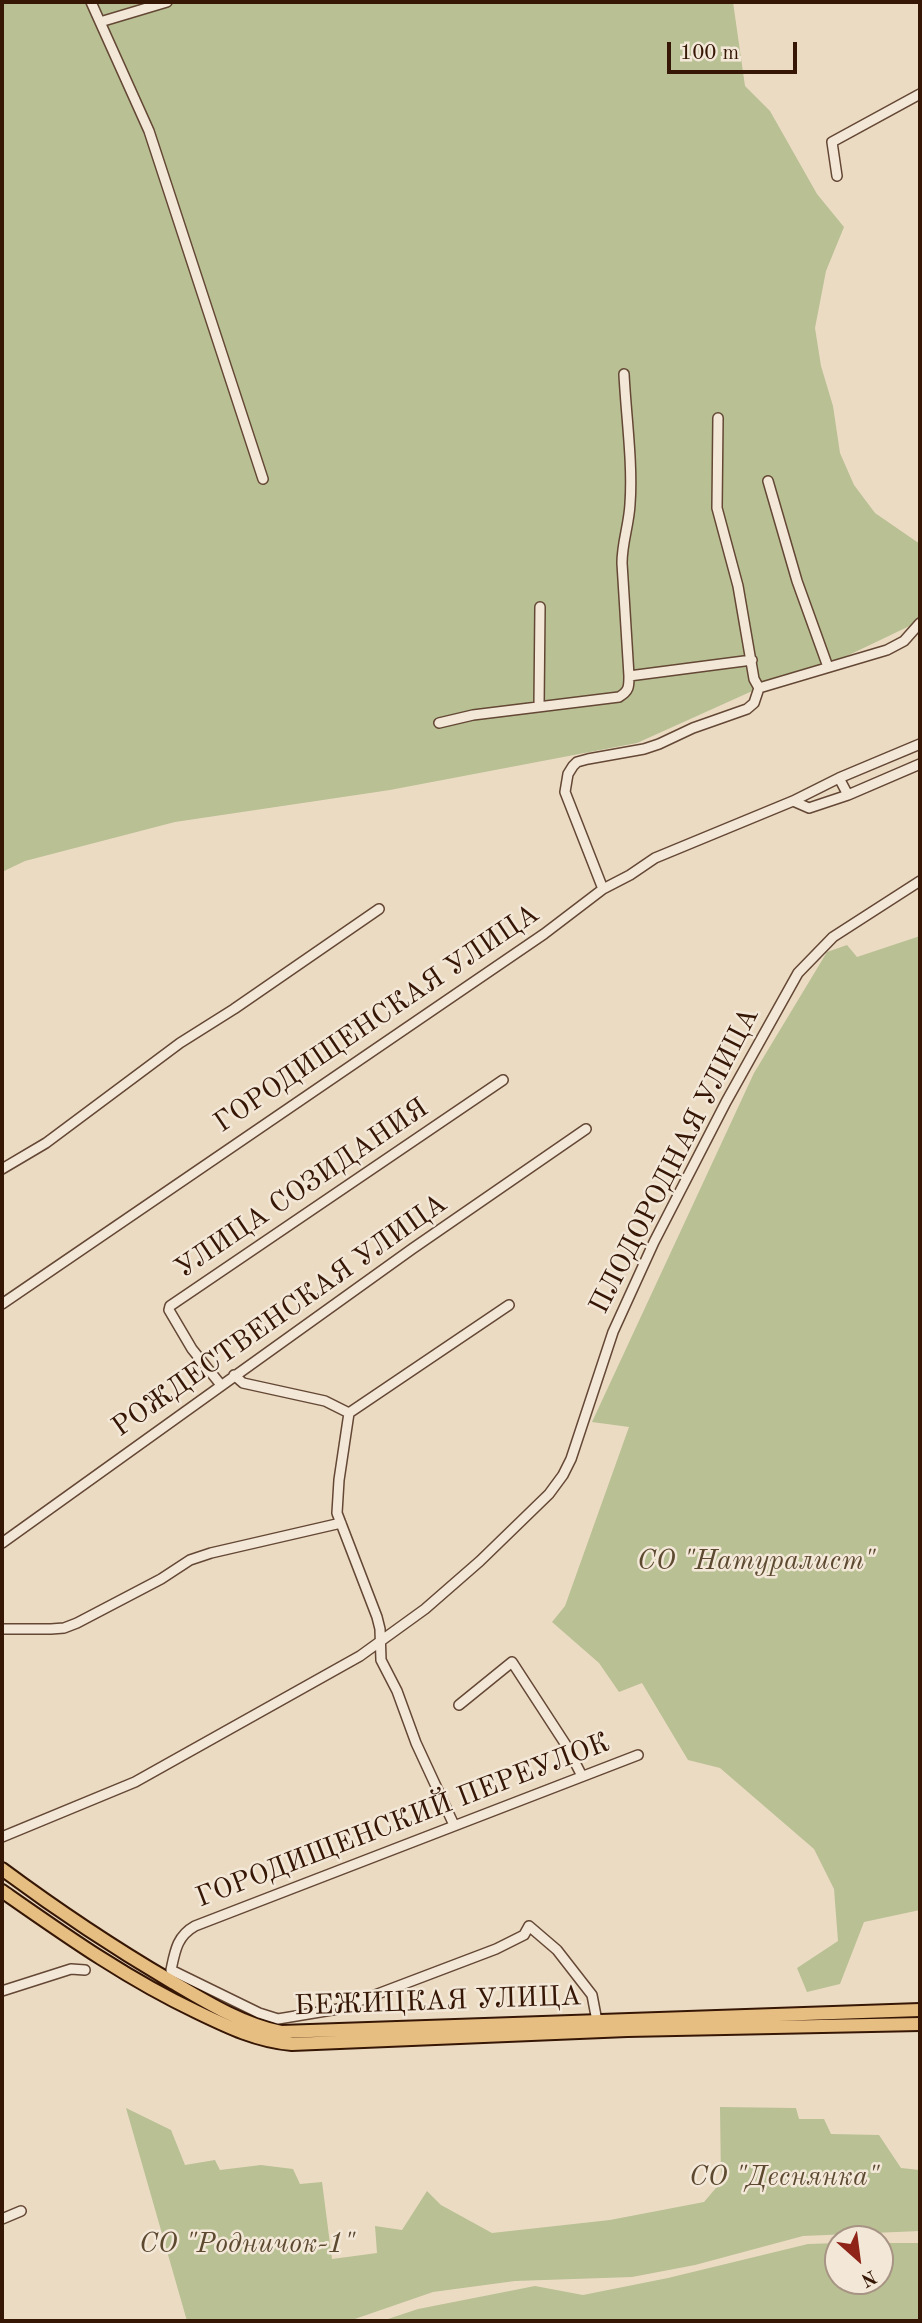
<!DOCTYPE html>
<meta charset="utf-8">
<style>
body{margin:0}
#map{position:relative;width:922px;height:2323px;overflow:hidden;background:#ecdbc3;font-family:"Old Standard TT",serif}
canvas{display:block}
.frame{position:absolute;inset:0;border:4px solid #361605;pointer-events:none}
.north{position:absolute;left:824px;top:2225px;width:70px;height:70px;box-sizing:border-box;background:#f3e8d8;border:2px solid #a79484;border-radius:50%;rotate:152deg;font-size:19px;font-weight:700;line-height:28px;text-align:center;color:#361605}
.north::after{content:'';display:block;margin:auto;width:24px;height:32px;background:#8f2418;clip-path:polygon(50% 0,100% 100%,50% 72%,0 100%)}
.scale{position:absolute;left:667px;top:42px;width:130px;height:32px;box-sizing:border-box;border:4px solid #361605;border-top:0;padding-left:9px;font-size:21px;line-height:24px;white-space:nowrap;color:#361605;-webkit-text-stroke:5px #f3e8d8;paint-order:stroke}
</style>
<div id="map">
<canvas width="922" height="2323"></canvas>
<div class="frame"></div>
<div class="north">N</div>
<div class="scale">100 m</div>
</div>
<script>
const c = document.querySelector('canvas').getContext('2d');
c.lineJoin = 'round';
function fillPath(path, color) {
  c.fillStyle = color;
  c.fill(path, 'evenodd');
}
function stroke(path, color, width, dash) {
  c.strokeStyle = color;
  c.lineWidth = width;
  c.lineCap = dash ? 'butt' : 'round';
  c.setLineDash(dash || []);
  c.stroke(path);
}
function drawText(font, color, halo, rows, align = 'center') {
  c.font = font + ' "Old Standard TT",serif';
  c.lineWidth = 5;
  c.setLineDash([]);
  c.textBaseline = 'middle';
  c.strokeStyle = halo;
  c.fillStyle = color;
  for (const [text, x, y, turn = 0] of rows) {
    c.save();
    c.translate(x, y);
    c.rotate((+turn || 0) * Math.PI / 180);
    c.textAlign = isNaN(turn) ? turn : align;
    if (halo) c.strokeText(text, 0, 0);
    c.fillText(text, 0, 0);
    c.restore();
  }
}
const green = new Path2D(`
 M2 2H733L745 86 770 111 817 194 844 227 826 271 815 328 821 366 833 406 840 453 854 485 875 513 920 544V621L828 665 759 688 637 743 390 790 175 822 25 861 2 872Z
 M920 936V1910L864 1922 840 1984 807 1992 797 1968 838 1941 834 1889 814 1849 720 1768 688 1760 642 1683 619 1692 599 1663 552 1622 565 1606 629 1427 592 1422 754 1073 827 952 847 945 857 957Z
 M720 2107 796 2108 799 2119H824L831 2134 879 2135 901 2168 920 2170V2231L803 2236 695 2265 632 2277 515 2281 433 2292 349 2321H187L126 2108 171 2130 185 2165 215 2160 220 2170 261 2165 293 2169 300 2184 322 2182 332 2259 377 2253 375 2226 402 2230 427 2191 441 2205 492 2233 610 2220 704 2202 721 2182Z
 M838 2243V2281H880V2243H920V2321H382L418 2309 535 2286 583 2295 668 2278 808 2244Z`);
const minor = new Path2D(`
 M91 2 149 131 263 479
 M100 22 167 2
 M837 176 832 142 920 94
 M624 374C626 415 633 464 630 504 629 525 622 542 622 563L629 676
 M768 481 797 581 828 667
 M759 688 887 650 904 641 920 623
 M539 706 540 607
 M439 723 473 715 619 697C629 691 629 687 629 676L752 660
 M839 778 920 744
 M848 795 920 764
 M603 889 565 792 568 774 573 766 577 762 588 759 644 749 659 744 693 728 747 709 754 703 759 688 754 679 738 586 717 508 718 418
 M2 1169 46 1143 180 1043 234 1009 379 909
 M2 1304 544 934 603 889 630 875 655 858 793 801 839 778 848 795 809 808 793 801
 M234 1375 243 1383 325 1401 349 1413
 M221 1385 192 1349 169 1310 170 1306 503 1080
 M349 1413 339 1480 337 1513 377 1617 380 1629 381 1660 397 1691 416 1743 454 1825
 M349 1413 509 1305
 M2 1543 412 1249 586 1129
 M2 1629H51L64 1628 77 1623 161 1579 190 1560 211 1553 341 1523
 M459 1705 512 1662 566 1745 582 1776
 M2 1837 135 1782 360 1656 425 1609 480 1561 549 1494 563 1475 571 1459 613 1332 654 1242 726 1102 798 973 833 937 920 881
 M2 1991 71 1969 85 1970
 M597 2021 592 1995 557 1950 529 1926 524 1935 496 1949 338 2009 278 2019 259 2013 171 1970C175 1951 177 1936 195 1926L638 1755
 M2 2219 21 2211`);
const major = new Path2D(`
 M2 1869C56 1909 111 1946 169 1980 203 2000 241 2024 281 2032L920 2010
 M2 1891C65 1935 127 1979 197 2012 228 2027 257 2041 292 2044L627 2030 920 2024`);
const streetNames = [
 ["ГОРОДИЩЕНСКАЯ УЛИЦА",377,1019,-34],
 ["ПЛОДОРОДНАЯ УЛИЦА",675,1161,-63],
 ["УЛИЦА СОЗИДАНИЯ",302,1189,-34],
 ["РОЖДЕСТВЕНСКАЯ УЛИЦА",280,1316,-35],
 ["ГОРОДИЩЕНСКИЙ ПЕРЕУЛОК",403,1821,-21],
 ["БЕЖИЦКАЯ УЛИЦА",438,2002,-2]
];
const parkNames = [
 ["СО \"Натуралист\"",756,1562],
 ["СО \"Деснянка\"",784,2178],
 ["СО \"Родничок-1\"",247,2245]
];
fillPath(green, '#b8c094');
stroke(minor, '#644734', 12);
stroke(major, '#361605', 16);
stroke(minor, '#f3e8d8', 9);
stroke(major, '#e6be82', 12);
drawText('28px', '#361605', '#f3e8d8', streetNames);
drawText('italic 28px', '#5d4930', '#f3e8d8', parkNames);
</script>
